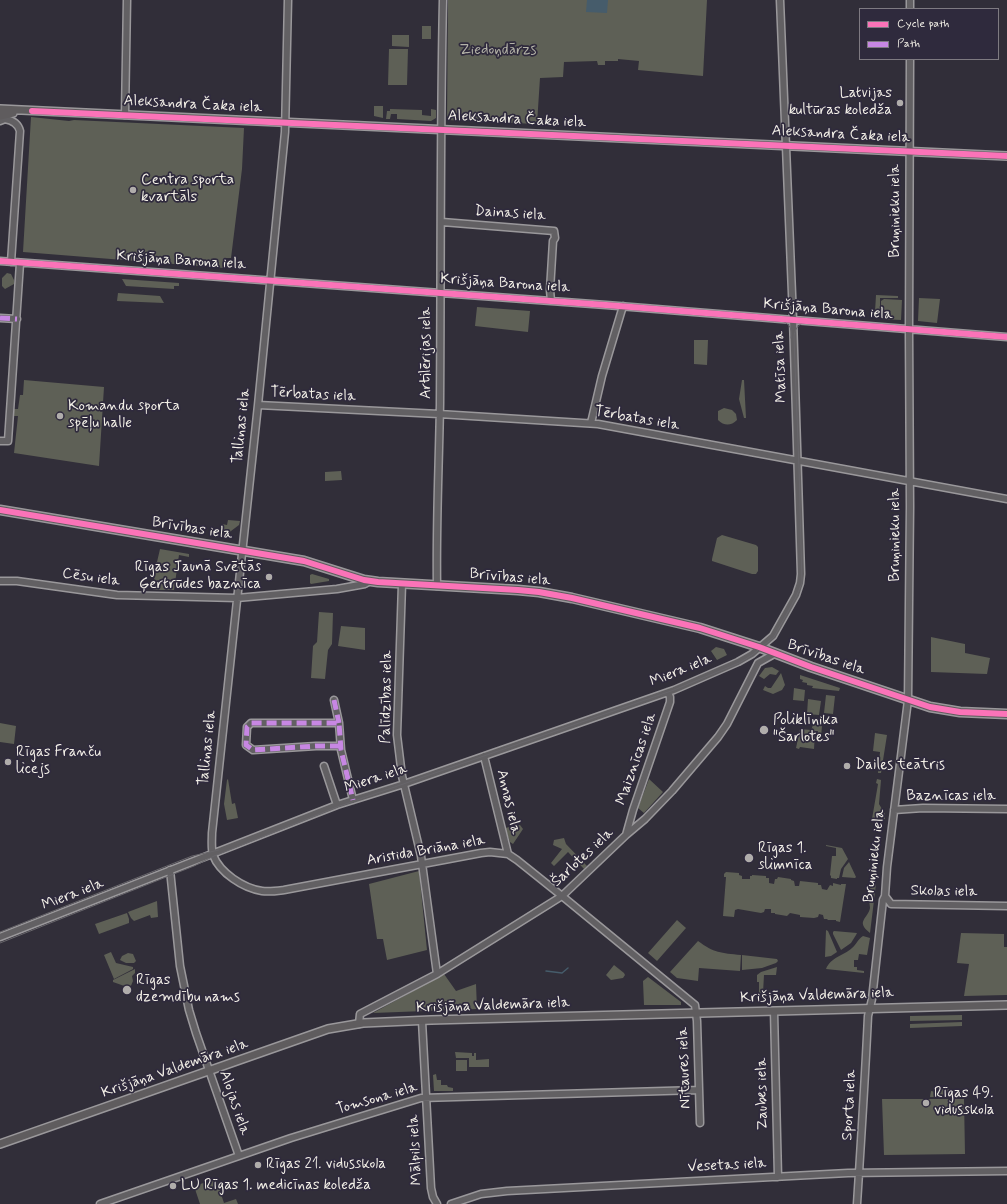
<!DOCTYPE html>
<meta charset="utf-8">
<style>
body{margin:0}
#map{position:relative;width:1007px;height:1204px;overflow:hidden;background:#312e39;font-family:Mynerve,sans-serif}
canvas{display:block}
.legend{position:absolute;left:859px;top:8px;width:140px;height:52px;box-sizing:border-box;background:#2f2a3d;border:1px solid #7e7a81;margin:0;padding:5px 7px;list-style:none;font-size:12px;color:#f4f1e8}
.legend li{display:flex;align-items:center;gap:8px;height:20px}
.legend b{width:20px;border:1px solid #7e7a81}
</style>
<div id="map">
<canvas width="1007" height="1204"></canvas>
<ul class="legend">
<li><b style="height:5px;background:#fb73b8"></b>Cycle path</li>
<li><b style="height:5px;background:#c787e3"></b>Path</li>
</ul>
</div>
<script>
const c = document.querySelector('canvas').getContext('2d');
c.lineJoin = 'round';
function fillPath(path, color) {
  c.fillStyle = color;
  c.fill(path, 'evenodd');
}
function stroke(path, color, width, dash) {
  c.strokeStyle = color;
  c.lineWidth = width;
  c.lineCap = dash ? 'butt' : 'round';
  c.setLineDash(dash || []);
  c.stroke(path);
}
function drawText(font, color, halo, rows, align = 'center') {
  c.font = font + ' Mynerve,sans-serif';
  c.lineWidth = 3.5;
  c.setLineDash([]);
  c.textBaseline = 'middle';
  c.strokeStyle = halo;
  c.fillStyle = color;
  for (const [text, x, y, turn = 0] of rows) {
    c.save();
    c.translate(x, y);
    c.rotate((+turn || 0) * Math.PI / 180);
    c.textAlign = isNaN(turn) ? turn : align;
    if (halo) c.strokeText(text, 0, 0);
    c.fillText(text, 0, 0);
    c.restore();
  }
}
const green = new Path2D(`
 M448 0H707L703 76 638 70 639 61 618 59V61H605V65H598L597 61 564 62 563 77 540 78 537 124 447 120Z
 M422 26H431V39H422Z
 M392 35H409V47L392 46Z
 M389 49H408L407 85H388Z
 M374 106H383V118L374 116Z
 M390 109 422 110V115L431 116V109L436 110V118L431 121 397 119V114H391L390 119H386L387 111H390Z
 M31 117 69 121 74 120 244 128 242 169 231 258H225L224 268 23 252Z
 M7 273 11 274 14 280V284L5 289 2 286V278Z
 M122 279 179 283V286H174V289L126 286Z
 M118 293 160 296 164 303 117 301Z
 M876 295 898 296V298H880V312H875Z
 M919 298 940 299 937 323 918 321Z
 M884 299 902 300 901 320 881 319V301Z
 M477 307 530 311 528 332 475 326Z
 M694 340H708L707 365 694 364Z
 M24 380 104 387 99 466 14 453 18 416H14V409H18L20 395H23Z
 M742 380H744L746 418H744L739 399Z
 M724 408 732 410 736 414 737 420C731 426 724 426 718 420V411Z
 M341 471 342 480 325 481V472Z
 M228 520 240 521 239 525 223 537H220L222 524 227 525Z
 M722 535 756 545 758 547V571L756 574H752L712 561V559L717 538Z
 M160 549 189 554V557L179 555 174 590H153L156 562H157Z
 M312 574 329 579V581L311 584 310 583V575Z
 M319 612 333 613 332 644 328 650 325 679 311 678 313 646 317 642Z
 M341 626 365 628V650L338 646Z
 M931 637 965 644V653L990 658 987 674 931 672Z
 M716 647 724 649 727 655 717 660 711 651Z
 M772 667 779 671 776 675 770 674 764 679 759 676 765 668Z
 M781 673 785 685 782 690 773 694 763 690 765 686 768 688H771Z
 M800 675 840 688 839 691 812 688 813 686 807 685V683L802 682 803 680 800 679Z
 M794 688 805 690 804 701 793 700Z
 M826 695 835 696 833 714 824 713Z
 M808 699 821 701 819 715 807 714Z
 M0 723 16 726 14 744 0 742Z
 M813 725 822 726 821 737 817 736 818 731H815L814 749 800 747 799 749 796 748 800 729 811 730Z
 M875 733 887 735 881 773H878L880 752 873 751Z
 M228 779 232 804 235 803 238 818 227 820 224 804 227 780Z
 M649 779 663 792 644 813 638 808Z
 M877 779 881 780 879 804 885 814V819L882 820 872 819 878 784 876 783Z
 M520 825 523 829 513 844 510 842 505 828Z
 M564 838 566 844 587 866 584 869 568 852 554 866 551 863 562 849 553 845 554 840Z
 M826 845 842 848 848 859 841 869 839 878H837V879L831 878V876L830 875 832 856H836V848L826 846Z
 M849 862 856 877 855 878 842 877 844 868Z
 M419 871 427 950 387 960 383 939H377L369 884Z
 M726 872 739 873V875L742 876V879H750V876H752V875L766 876V878H769V883L774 884 775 879H777L778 877 791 879V880L794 881 795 886H799L800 881 818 883V885H821L822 889 827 890 830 885 833 886V883L841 885V884H846L840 922 836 921V920H828L827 919H824L823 915 819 914 818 917 814 918 800 917V915L790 913 787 916 775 914V913H771V909H765L764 912 761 913 738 909 735 910 734 917 723 916 726 877H724V874Z
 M873 884H876L870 933C855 921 868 919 870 908 870 902 867 897 867 892L869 887Z
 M157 901 158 917 151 918 150 915 134 921 131 918 128 912Z
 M127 913 129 919V923L99 934 95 924Z
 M677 920 686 928 657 961 648 953Z
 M826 930 828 931 837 952 831 956 825 957Z
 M834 931 857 933 856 935 851 943 841 950 833 934V932Z
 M961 933 1004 934V947H1007V995L964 996 969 964 957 963Z
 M863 936 870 938 867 955 859 954 858 960H854V967H857V970L864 971V973L826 969C831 957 843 956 852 948 856 945 858 939 863 936Z
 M698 941C714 953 721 953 741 955L740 971 699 968 698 981 677 978 670 972Z
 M111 952 116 963 133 967V969L114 979 104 955Z
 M128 953 133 954 136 961 134 963H126L120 960 122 956Z
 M742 955 777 959 778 961 776 963 762 968 742 970Z
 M614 965 624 973 625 975 623 978 611 980 606 975Z
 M777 967 776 975H764L763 993H759V982H757V975L761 972Z
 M135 969V973L132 976 133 981 130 988 113 982V980Z
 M444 974 456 991 476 984 477 1009 373 1013Z
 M648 977 681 1002V1005H644L643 981Z
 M962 1015V1020L910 1021V1016Z
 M962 1022V1026L910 1028V1024Z
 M455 1052 472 1053V1056H474V1053H476V1060L489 1059V1067H469V1058H456Z
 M456 1060H467V1071H456Z
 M436 1074 437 1080H441V1085H447L448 1087 453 1088V1091H434L433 1075Z
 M944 1088 963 1092 965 1094 962 1097H930L931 1091 936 1092Z
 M882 1099H964L965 1154 884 1155Z
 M216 1179 224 1203 236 1199 238 1204H200L194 1186Z`);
const water = new Path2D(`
 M587 0H608L607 13 586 12Z`);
const stream = new Path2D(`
 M546 971 562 973 568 968`);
const minor = new Path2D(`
 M288 0 285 132 258 405 212 833C212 840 211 848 213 855 220 873 243 888 262 891 269 892 276 891 284 890L481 853 490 852 508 854 517 860 562 896 695 1005 697 1021 700 1123
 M910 0V9
 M125 115 127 0
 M0 121 5 119C11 120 18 123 20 131L11 262
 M442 222 554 231 555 238 553 241 550 290 551 301
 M0 261 606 305 1007 337
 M0 318 17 319
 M258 405 439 414 598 424 1007 499
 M591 423 602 376 623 306
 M0 441H8L20 263
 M0 581H17L117 595 237 598 337 589 365 584 370 581
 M402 584 397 735 402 776 421 856 437 974
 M437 586C436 525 439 465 440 404 441 270 440 135 443 0
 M334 700 339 723
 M340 746H316L253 750 246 745 247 727 251 723H339L341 750 353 800
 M484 756 508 854
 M324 766 337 805
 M894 810 923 808 1007 809
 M626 835 633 810 670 702V697L668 692
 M170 870 180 966 189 1010 196 1033 239 1156
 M885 896 891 904 1007 906
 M0 937 337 805 404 784 674 690 738 662 752 654 773 636 796 595 800 583 801 574 793 318 780 0
 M774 1011 778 1177
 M422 1021 431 1188 433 1197 437 1204
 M359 1024 360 1014 362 1013 437 974 562 896 626 835 645 819 672 791 718 737 727 724 758 663 774 654
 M100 1204 291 1138 421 1098 699 1090
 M451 1204 481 1194 507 1191 848 1173 1007 1171
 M857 1204C861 1142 865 1079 868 1016L872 999 883 900 885 896 887 867 908 700 910 507 909 331 910 59`);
const major = new Path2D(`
 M0 109 1007 156
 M0 116 13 113
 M0 1144 328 1029 363 1023 431 1020 1007 1005`);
const highway = new Path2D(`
 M0 510 304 561 364 580 378 582 518 590 539 592 572 598 700 628 759 647 811 667 930 707 960 712 1007 714`);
const tram = new Path2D(`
 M0 259 440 291 1007 335
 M782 321C791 324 792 330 791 338
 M0 932 192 856 219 850
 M0 943 194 866 214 856 337 807 674 690 739 663 752 655 774 637 796 597 802 583 799 468 794 338C794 330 798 324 805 322`);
const quiet = new Path2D(`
 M0 318 17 319
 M334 700 339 723
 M340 746H316L253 750 246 745 247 727 251 723H339L341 750 353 800`);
const cycleway = new Path2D(`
 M32 111 1007 156
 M0 261 606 305 1007 337
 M0 510 304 561 364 580 378 582 518 590 539 592 572 598 700 628 759 647 811 667 930 707 960 712 1007 714`);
const markers = [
 [900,103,4,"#b0adab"],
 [133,190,4,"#b0adab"],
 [60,416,4,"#b0adab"],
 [269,577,4,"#b0adab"],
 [764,730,5,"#b0adab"],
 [8,762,4,"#b0adab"],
 [847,766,4,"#b0adab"],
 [749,858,5,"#b0adab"],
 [127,990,5,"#b0adab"],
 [926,1103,4,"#b0adab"],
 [258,1165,4,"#b0adab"],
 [173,1186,4,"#b0adab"]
];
const parkNames = [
 ["Ziedoņdārzs",498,51]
];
const poiNames = [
 ["Latvijas",892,94,"right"],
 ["kultūras koledža",892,111,"right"],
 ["Centra sporta",141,181],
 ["kvartāls",141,198],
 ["Komandu sporta",68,407],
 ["spēļu halle",68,424],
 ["Rīgas Jaunā Svētās",261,568,"right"],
 ["Ģertrūdes baznīca",261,585,"right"],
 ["Poliklīnika",773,721],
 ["\"Šarlotes\"",773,738],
 ["Rīgas Franču",16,753],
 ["licejs",16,770],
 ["Dailes teātris",855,766],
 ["Rīgas 1.",758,849],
 ["slimnīca",758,866],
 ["Rīgas",136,981],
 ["dzemdību nams",136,998],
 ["Rīgas 49.",934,1094],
 ["vidusskola",934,1111],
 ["Rīgas 21. vidusskola",266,1165],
 ["LU Rīgas 1. medicīnas koledža",181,1186]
];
const streetNames = [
 ["Aleksandra Čaka iela",193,105,3],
 ["Aleksandra Čaka iela",517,120,3],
 ["Aleksandra Čaka iela",841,135,3],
 ["Bruņinieku iela",896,211,-90],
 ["Dainas iela",510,214,4],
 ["Krišjāņa Barona iela",181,261,4],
 ["Krišjāņa Barona iela",505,284,4],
 ["Krišjāņa Barona iela",828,310,5],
 ["Artilērijas iela",427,353,-90],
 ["Matīsa iela",781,367,-92],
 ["Tērbatas iela",313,395,3],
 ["Tērbatas iela",637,419,10],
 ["Tallinas iela",242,426,-84],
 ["Brīvības iela",192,529,9],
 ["Bruņinieku iela",896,535,-90],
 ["Cēsu iela",91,578,8],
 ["Brīvības iela",510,578,5],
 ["Brīvības iela",826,658,19],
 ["Miera iela",681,671,-22],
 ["Palīdzības iela",387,697,-89],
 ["Tallinas iela",208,748,-84],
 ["Maiznīcas iela",637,759,-71],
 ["Miera iela",376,779,-18],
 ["Baznīcas iela",951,797],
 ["Annas iela",508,802,77],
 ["Aristida Briāna iela",426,851,-10],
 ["Bruņinieku iela",875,856,-83],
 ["Šarlotes iela",583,858,-43],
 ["Skolas iela",944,892,1],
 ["Miera iela",73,895,-21],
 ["Krišjāņa Valdemāra iela",817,996,-2],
 ["Krišjāņa Valdemāra iela",493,1006,-2],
 ["Nītaures iela",685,1068,-92],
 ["Krišjāņa Valdemāra iela",175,1069,-19],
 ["Zaubes iela",763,1094,-91],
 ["Tomsona iela",377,1099,-16],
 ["Alojas iela",234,1103,71],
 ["Sporta iela",850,1105,-87],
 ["Mālpils iela",416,1150,-93],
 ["Vesetas iela",727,1166,-3]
];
fillPath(green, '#5e6056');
fillPath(water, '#465c6b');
stroke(stream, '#465c6b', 1.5);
stroke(minor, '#9a989b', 9);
stroke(major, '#9a989b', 10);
stroke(highway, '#9a989b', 11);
stroke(minor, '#626063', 6);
stroke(major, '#5f5c5e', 7);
stroke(highway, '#5f5c5e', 8);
stroke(tram, '#68666b', 1);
stroke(quiet, '#c787e3', 5, [10, 5]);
stroke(cycleway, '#fb73b8', 6);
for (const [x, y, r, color] of markers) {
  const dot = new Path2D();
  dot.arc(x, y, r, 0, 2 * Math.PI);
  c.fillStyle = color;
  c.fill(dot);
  stroke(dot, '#2f2a3d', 1.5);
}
drawText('15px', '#b4b3a8', '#2f2a3d', parkNames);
drawText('15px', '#f4f1e8', '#2f2a3d', poiNames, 'left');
drawText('15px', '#f4f1e8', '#2f2a3d', streetNames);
</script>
